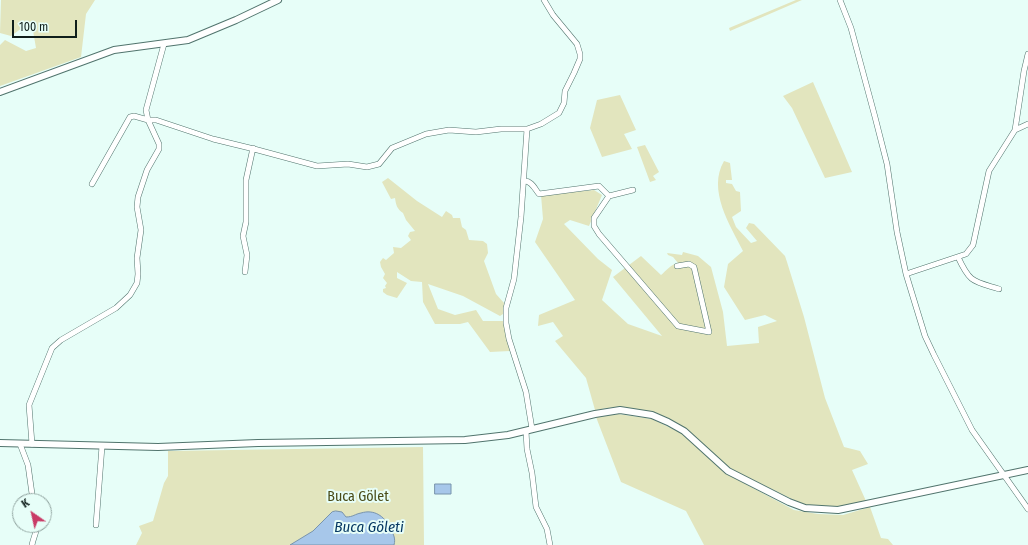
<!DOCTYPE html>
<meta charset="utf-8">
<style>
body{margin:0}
#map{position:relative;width:1028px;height:545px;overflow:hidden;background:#e7fef8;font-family:"Fira Sans Condensed",sans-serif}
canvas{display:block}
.north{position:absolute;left:12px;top:493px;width:40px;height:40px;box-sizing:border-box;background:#e7fef8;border:1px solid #91a4a0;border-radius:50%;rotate:326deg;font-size:11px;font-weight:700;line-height:16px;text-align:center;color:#0f1e1b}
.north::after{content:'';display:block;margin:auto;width:14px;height:18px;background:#c93b67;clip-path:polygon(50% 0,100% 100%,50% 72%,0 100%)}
.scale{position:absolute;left:12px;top:20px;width:65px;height:18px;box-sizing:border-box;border:2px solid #0f1e1b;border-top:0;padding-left:5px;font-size:12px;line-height:14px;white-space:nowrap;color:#0f1e1b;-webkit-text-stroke:3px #e7fef8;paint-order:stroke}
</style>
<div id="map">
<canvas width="1028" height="545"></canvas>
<div class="north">K</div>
<div class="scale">100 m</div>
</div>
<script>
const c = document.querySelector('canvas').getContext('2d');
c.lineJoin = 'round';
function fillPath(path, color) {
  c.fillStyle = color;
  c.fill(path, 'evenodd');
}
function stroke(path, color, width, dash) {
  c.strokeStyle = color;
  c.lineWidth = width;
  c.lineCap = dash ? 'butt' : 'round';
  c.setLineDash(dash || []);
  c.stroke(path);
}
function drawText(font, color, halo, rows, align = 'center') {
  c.font = font + ' "Fira Sans Condensed",sans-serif';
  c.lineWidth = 4;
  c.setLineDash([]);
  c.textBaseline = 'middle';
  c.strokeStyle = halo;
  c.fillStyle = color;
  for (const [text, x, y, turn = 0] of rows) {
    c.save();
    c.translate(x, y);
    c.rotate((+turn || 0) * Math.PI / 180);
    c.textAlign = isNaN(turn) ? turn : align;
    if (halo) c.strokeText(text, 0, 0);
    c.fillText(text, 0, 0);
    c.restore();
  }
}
const green = new Path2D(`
 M1 0H95L86 14 81 57 0 86V45L5 40 26 51 36 48 32 25 22 28 11 36 0 33Z
 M796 0H802L730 31 729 28Z
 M813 82 852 172 825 178 792 108 783 96Z
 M620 95 636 130 624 134 632 149 602 157 590 128 597 100Z
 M645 145 659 172 653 176 656 180 650 182 637 147Z
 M724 161 730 163 732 180H726V183L732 184 736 191 740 192 741 211 732 217 736 227 751 243 757 241 746 228 749 223 754 224 785 256 787 262 804 317 825 398 844 447 860 451 868 464 852 470 866 501 834 508 806 506 729 468 685 428 666 417 636 410 615 407 595 410 586 378 555 341 563 336 553 322 538 326 539 315 575 300 535 242 543 219 541 195 594 190 602 195 589 226 570 220 564 224 598 259 612 270 602 300 628 324 662 336 613 277 641 256 661 275C666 271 671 264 678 263L673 257 668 255 667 253 682 255 683 252 698 256 711 267 723 312 727 346 759 343 758 327 777 321 765 315 745 320 724 287 728 264 743 251C730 225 707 190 724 161Z
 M388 178 417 201 442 217 446 211 452 215 453 218H460L462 227 466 230 469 240 483 241 487 244 488 253 484 261 496 294 504 303 503 314 500 316 463 296 428 284 438 309 455 315 476 310 483 321H503L510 351 490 352 468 322 460 324H435L423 302 422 282 411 281 397 272V278L407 283 397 298 387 295 383 292V289L386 288 385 286 387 283 383 278 385 274 381 267 380 262 383 258 386 260 394 253 393 247 401 248 411 240 408 236 410 232 415 231 406 220 403 213C397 209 396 205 395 198L391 199 382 182Z
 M618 414 652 419 683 434 725 473 794 510 818 514 843 515 870 507 881 538 888 539 893 545H704L686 511 621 482 596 417Z
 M423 447 424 545H136L142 533 139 526 153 521 164 483 168 476V451Z`);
const water = new Path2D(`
 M435 484H451V494H435Z
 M336 511 342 512 346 517C353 517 355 514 361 513 374 509 384 516 390 527 393 534 396 538 394 545H290L313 531 332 512Z`);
const minor = new Path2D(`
 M840 0 851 28 875 117 887 164 897 232 906 274 925 336 934 355 972 430 1028 509
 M164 44 146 110 148 120H156L213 139 254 149 317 166 348 164 367 167 379 164 392 148 426 134 449 130 476 132 501 129H527L541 124 559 113 564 103 565 91 574 73 580 59V54L577 44 553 15 544 0
 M527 129 521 217 514 279 506 308V323L509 339 526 392 532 429
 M1015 130 1028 124
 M524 181C531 180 535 189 539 194L599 186 609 196 633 190
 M609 196 594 218V226L599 234 678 326 709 332 694 267 689 264 677 266
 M958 257C970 283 973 281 999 289
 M245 272 247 255 243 236 246 222V180L253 148
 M906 274 966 254 973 245 989 171 1015 130 1024 71 1028 54
 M526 431 527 449 532 473 536 507 547 529 550 545
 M20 444 28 465 33 501
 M32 444 29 405 52 348 61 340 116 308 130 295 137 283 138 274 137 258 141 230 137 207 138 197 147 170 159 149V144L148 120 134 116 130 117 92 184
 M96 525 102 446
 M32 545C33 539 37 531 37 525`);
const tertiary = new Path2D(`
 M0 92 114 50 188 40 236 20 278 0
 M0 443 158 447 258 443 465 440 508 435 595 414 620 410 652 415 668 422 684 431 728 471 789 502 805 508 838 510 1028 470`);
const parkNames = [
 ["Buca Gölet",358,497]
];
const waterNames = [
 ["Buca Göleti",369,528]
];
fillPath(green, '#e2e5be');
fillPath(water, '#a7c7ea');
stroke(water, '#7994ac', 1);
stroke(minor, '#51746d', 6);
stroke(tertiary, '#51746d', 8);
stroke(minor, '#fff', 5);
stroke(tertiary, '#fff', 6);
drawText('14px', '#494b17', '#e7fef8', parkNames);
drawText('italic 15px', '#053762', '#e7fef8', waterNames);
</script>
